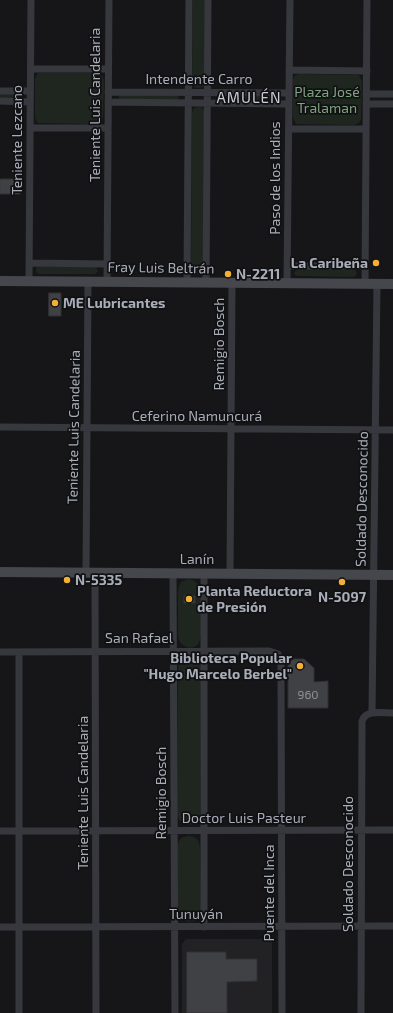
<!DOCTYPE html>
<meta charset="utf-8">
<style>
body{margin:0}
canvas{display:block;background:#161618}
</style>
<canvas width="393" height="1013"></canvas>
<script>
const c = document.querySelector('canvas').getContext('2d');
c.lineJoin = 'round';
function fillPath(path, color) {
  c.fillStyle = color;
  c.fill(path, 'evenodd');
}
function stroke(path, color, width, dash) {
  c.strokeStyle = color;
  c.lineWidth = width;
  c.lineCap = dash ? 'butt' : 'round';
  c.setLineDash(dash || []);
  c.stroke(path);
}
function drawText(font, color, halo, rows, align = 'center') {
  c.font = font + ' "Exo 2",sans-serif';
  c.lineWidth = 3.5;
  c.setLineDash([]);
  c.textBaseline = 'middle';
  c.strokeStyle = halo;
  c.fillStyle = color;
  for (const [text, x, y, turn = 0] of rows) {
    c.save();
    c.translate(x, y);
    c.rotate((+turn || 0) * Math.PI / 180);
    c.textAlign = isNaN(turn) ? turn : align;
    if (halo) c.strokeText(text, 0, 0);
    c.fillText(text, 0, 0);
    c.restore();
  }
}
const built = new Path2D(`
 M186 939H268L272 943V1013H182V944Z`);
const green = new Path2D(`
 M193 0H205L204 83 203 87 198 88 194 87 192 83Z
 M38 73H101L104 80 103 117 101 122 96 124 38 123 36 120 35 116V79Z
 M299 74 359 75 362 82 361 119 359 123 354 125 296 124 293 117V80L294 76Z
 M0 94H19L21 97 19 98H0Z
 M119 95H177L179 98 177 100 119 99Z
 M219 96H278L280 98 278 100H221L219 98Z
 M197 107H201L204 111 203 269 200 274C196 275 192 274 191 269L192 113 193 109Z
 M38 267H96L98 271 95 274H39L36 272V268Z
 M297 269H353L356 271 357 274 353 277 298 276 295 275 294 273Z
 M188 579C196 580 200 584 200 592 201 603 203 631 200 640 196 652 181 649 178 637V589L181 582Z
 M185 656C194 654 200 659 201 668L200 815C197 828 181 828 177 815L178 668 179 661Z
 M188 836C196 836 199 840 200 848L201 912C197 925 181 925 178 912L177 845 181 838Z`);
const building = new Path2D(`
 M0 179H20V194H0Z
 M49 293H61V316H49Z
 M184 596H195V603H184Z
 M294 659H304L314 668V682L328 681V708H288V663Z
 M187 952H226V959H257V981L227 982V1013H187Z`);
const street = new Path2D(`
 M31 69H108
 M289 70 367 71
 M0 91H30
 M108 92 289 93
 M366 94H393
 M0 101 30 102
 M108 102 289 104
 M366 104H393
 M30 128H108
 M289 129H366
 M29 263 107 264
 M288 266H365
 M29 281 31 0
 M107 282 109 0
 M187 282 189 0
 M206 283 208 0
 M287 283 290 0
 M365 284 367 0
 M0 427 393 430
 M86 572 88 282
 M95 572 96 1013
 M173 573 175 1013
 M230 573 232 283
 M0 652 269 651 278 654 281 662 282 1013
 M19 652V1013
 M372 713 377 284
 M0 831 393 830
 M0 927 393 926
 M204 927V573
 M361 1013 362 721C366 709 382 713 393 713`);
const secondary = new Path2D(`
 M0 281 393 284
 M0 572 393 575`);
const markers = [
 [376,263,4,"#f2b134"],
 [228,274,4,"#f2b134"],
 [55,303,4,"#f2b134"],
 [67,580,4,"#f2b134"],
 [342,582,4,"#f2b134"],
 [189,599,4,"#f2b134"],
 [300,666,4,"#f2b134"]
];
const numberNames = [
 ["960",308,695]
];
const streetNames = [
 ["Intendente Carro",199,79],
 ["Teniente Luis Candelaria",95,105,-90],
 ["Teniente Lezcano",17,140,-90],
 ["Paso de los Indios",275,178,-90],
 ["Fray Luis Beltrán",161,268,1],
 ["Remigio Bosch",219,344,-90],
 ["Ceferino Namuncurá",197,416],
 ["Teniente Luis Candelaria",74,427,-89],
 ["Soldado Desconocido",362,499,-89],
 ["Lanín",197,559],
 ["San Rafael",139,638],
 ["Teniente Luis Candelaria",83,793,-90],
 ["Remigio Bosch",161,793,-90],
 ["Doctor Luis Pasteur",244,818],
 ["Soldado Desconocido",348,864,-90],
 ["Puente del Inca",269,893,-90],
 ["Tunuyán",196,914]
];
const parkNames = [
 ["Plaza José",327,92],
 ["Tralaman",327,108]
];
const poiNames = [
 ["La Caribeña",368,263,"right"],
 ["N-2211",236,274],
 ["ME Lubricantes",63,303],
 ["N-5335",75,580],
 ["Planta Reductora",197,591],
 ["de Presión",197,607],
 ["N-5097",342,597,"center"],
 ["Biblioteca Popular",292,658,"right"],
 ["\"Hugo Marcelo Berbel\"",292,674,"right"]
];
const neighbourhoodNames = [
 ["AMULÉN",249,98]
];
fillPath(built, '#222225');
fillPath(green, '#1e261f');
fillPath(building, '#404145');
stroke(building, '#303034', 1);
stroke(street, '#37383d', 7);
stroke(secondary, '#45474d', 10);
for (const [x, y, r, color] of markers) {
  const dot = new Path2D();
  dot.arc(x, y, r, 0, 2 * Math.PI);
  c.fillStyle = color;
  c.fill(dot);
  stroke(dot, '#111113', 1.5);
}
drawText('12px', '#8e929b', null, numberNames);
drawText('14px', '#a8adb8', '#111113', streetNames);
drawText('14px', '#7fa381', '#111113', parkNames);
drawText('bold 14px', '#a8adb8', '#111113', poiNames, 'left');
c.letterSpacing = '1px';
drawText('15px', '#c9ccd4', '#111113', neighbourhoodNames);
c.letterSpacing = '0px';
</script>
